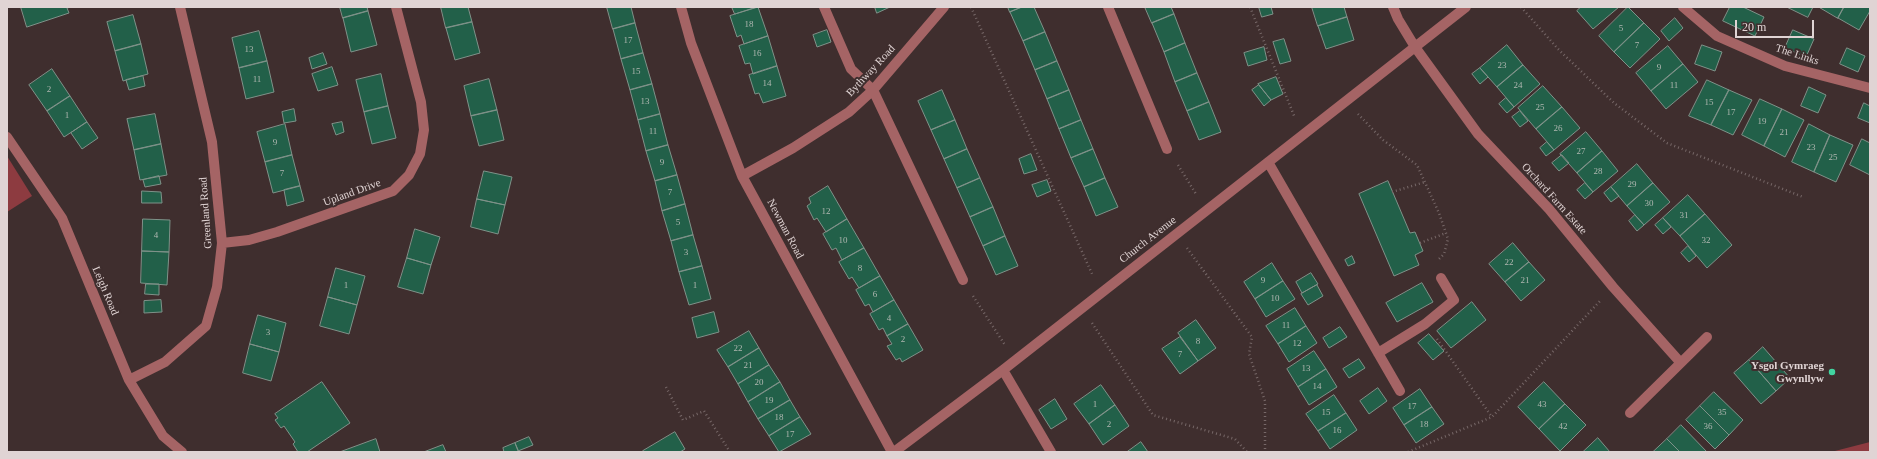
<!DOCTYPE html>
<style>
body{margin:0}
#map{position:relative;width:1877px;height:459px;overflow:hidden;background:#3f2e2e;font-family:Georgia,serif}
canvas{display:block}
.frame{position:absolute;inset:0;border:8px solid #e0d4d4;pointer-events:none}
.scale{position:absolute;left:1735px;top:20px;width:79px;height:18px;box-sizing:border-box;border:2px solid #e0d4d4;border-top:0;padding-left:5px;font-size:12px;line-height:14px;white-space:nowrap;color:#e0d4d4;-webkit-text-stroke:3px #3f2e2e;paint-order:stroke}
</style>
<div id="map">
<canvas width="1877" height="459"></canvas>
<div class="frame"></div>
<div class="scale">20 m</div>
</div>
<script>
const c = document.querySelector('canvas').getContext('2d');
c.lineJoin = 'round';
function fillPath(path, color) {
  c.fillStyle = color;
  c.fill(path, 'evenodd');
}
function stroke(path, color, width, dash) {
  c.strokeStyle = color;
  c.lineWidth = width;
  c.lineCap = dash ? 'butt' : 'round';
  c.setLineDash(dash || []);
  c.stroke(path);
}
function drawText(font, color, halo, rows, align = 'center') {
  c.font = font + ' Georgia,serif';
  c.lineWidth = 4;
  c.setLineDash([]);
  c.textBaseline = 'middle';
  c.strokeStyle = halo;
  c.fillStyle = color;
  for (const [text, x, y, turn = 0] of rows) {
    c.save();
    c.translate(x, y);
    c.rotate((+turn || 0) * Math.PI / 180);
    c.textAlign = isNaN(turn) ? turn : align;
    if (halo) c.strokeText(text, 0, 0);
    c.fillText(text, 0, 0);
    c.restore();
  }
}
const green = new Path2D(`
 M7 156 32 196 7 212Z
 M1870 442V452H1831Z`);
const building = new Path2D(`
 M21 7H71L67 8 69 13 27 27Z
 M340 7H367L368 11 343 18Z
 M441 7H468L472 22 446 28Z
 M607 7H631L635 23 613 29Z
 M732 7H758L735 14Z
 M758 7 768 36 744 44 741 35 737 37 730 16Z
 M875 7H890L877 13Z
 M1008 7H1022L1010 12Z
 M1022 7H1034L1045 32 1023 41 1010 12Z
 M1145 7H1171L1174 14 1152 23Z
 M1259 7H1271L1273 14 1262 17Z
 M1312 7H1344L1347 17 1318 26Z
 M1581 7H1619L1593 29 1577 11Z
 M1628 7 1644 23 1614 52 1599 36Z
 M1730 7H1743L1764 17 1755 36 1723 21Z
 M1787 7H1813L1808 17Z
 M1819 7H1844L1838 18Z
 M1844 7H1870V11L1859 30 1838 18Z
 M368 11 377 45 351 52 343 18Z
 M1174 14 1185 43 1164 52 1152 23Z
 M133 15 141 44 115 51 107 22Z
 M1347 17 1354 40 1326 49 1318 26Z
 M1675 18 1683 28 1669 41 1661 31Z
 M472 22 480 53 455 60 446 28Z
 M635 23 643 53 621 59 613 29Z
 M1644 23 1660 39 1630 68 1614 52Z
 M827 30 831 42 817 47 813 35Z
 M1793 30 1814 39 1806 57 1785 48Z
 M259 31 267 61 239 68 232 38Z
 M1045 32 1057 61 1035 70 1023 41Z
 M768 36 777 66 753 74 750 63 745 64 739 46Z
 M1284 39 1291 61 1280 64 1273 42Z
 M1185 43 1197 73 1175 82 1164 52Z
 M141 44 148 74 123 81 115 51Z
 M1507 45 1523 65 1497 87 1480 68Z
 M1702 45 1722 52 1715 71 1695 64Z
 M1668 46 1683 64 1651 91 1636 73Z
 M1264 47 1267 60 1248 66 1244 53Z
 M1847 48 1865 56 1858 72 1840 64Z
 M323 53 327 64 312 69 309 58Z
 M643 53 652 84 630 90 621 59Z
 M267 61 274 92 246 99 239 68Z
 M1057 61 1069 90 1047 99 1035 70Z
 M1683 64 1698 82 1666 109 1651 91Z
 M1523 65 1540 84 1514 107 1497 87Z
 M777 66 786 96 763 103 759 93 755 94 749 75Z
 M332 67 338 85 318 91 312 74Z
 M1480 68 1488 77 1480 84 1472 74Z
 M52 69 70 96 47 111 29 85Z
 M1197 73 1209 102 1187 111 1175 82Z
 M381 74 388 106 364 112 356 80Z
 M143 76 145 86 129 90 126 80Z
 M1276 77 1283 94 1271 100 1258 84Z
 M489 79 497 110 471 116 464 86Z
 M1707 80 1729 90 1711 125 1689 116Z
 M652 84 660 114 638 120 630 90Z
 M1259 85 1271 100 1264 106 1252 90Z
 M1543 86 1562 107 1536 129 1518 108Z
 M1809 87 1826 95 1818 113 1801 106Z
 M942 90 955 120 931 130 918 101Z
 M1069 90 1081 120 1059 129 1047 99Z
 M1729 90 1752 100 1733 135 1711 125Z
 M70 96 87 122 64 137 47 111Z
 M1506 98 1514 107 1507 113 1499 104Z
 M1760 99 1782 109 1764 146 1742 135Z
 M1209 102 1221 132 1199 140 1187 111Z
 M1864 103 1870 106V123L1858 118Z
 M388 106 396 138 372 144 364 112Z
 M1562 107 1580 128 1554 150 1536 129Z
 M294 109 296 121 284 123 282 112Z
 M1782 109 1804 120 1785 157 1764 146Z
 M497 110 504 140 479 146 471 116Z
 M1520 111 1528 121 1520 127 1512 117Z
 M155 114 161 144 134 150 127 119Z
 M660 114 668 145 646 151 638 120Z
 M955 120 967 149 944 159 931 130Z
 M1081 120 1093 149 1071 158 1059 129Z
 M87 122 98 138 82 149 71 133Z
 M342 122 344 132 336 135 332 124Z
 M285 124 292 155 265 162 257 132Z
 M1809 124 1830 135 1814 172 1792 162Z
 M1586 132 1602 151 1577 173 1560 154Z
 M1830 135 1853 145 1836 182 1814 172Z
 M1862 139 1870 143V175L1850 165Z
 M1547 142 1554 150 1546 156 1540 148Z
 M161 144 167 175 140 180 134 150Z
 M668 145 677 175 655 181 646 151Z
 M967 149 980 178 957 188 944 159Z
 M1093 149 1105 178 1084 187 1071 158Z
 M1602 151 1618 171 1593 192 1577 173Z
 M1031 154 1037 170 1024 174 1019 159Z
 M292 155 300 186 273 193 265 162Z
 M1562 155 1569 163 1559 171 1552 163Z
 M1637 164 1653 183 1627 206 1611 187Z
 M484 171 512 177 505 205 477 199Z
 M677 175 685 204 662 211 655 181Z
 M159 176 161 184 145 187 143 180Z
 M980 178 993 207 970 217 957 188Z
 M1105 178 1118 207 1096 216 1084 187Z
 M1047 180 1051 191 1037 197 1032 185Z
 M1388 181 1410 233 1415 232 1423 251 1415 255 1419 265 1394 276 1359 194Z
 M1585 183 1593 192 1585 199 1577 190Z
 M1653 183 1670 202 1644 225 1627 206Z
 M300 186 304 201 287 206 284 190Z
 M828 186 847 219 826 232 817 218 814 220 807 206 811 203 809 198Z
 M1611 187 1619 196 1611 202 1604 193Z
 M142 191 161 192 162 203H142Z
 M1688 195 1705 214 1680 236 1663 218Z
 M477 199 505 205 498 234 471 227Z
 M685 204 693 235 671 241 662 211Z
 M993 207 1005 236 983 246 970 217Z
 M1705 214 1732 245 1707 268 1680 236Z
 M1635 215 1644 225 1637 231 1629 221Z
 M1663 218 1671 227 1663 234 1655 225Z
 M143 219 170 220 169 252 142 251Z
 M847 219 864 248 842 260 836 248 832 250 823 234Z
 M415 229 440 237 431 265 407 258Z
 M693 235 702 266 679 272 671 241Z
 M1005 236 1018 266 996 275 983 246Z
 M1513 243 1529 262 1505 282 1489 264Z
 M1688 246 1696 256 1689 262 1681 253Z
 M864 248 880 276 859 288 852 277 849 279 839 262Z
 M142 251 169 252 167 285 141 283Z
 M1352 256 1355 263 1348 266 1345 260Z
 M407 258 431 265 423 294 398 287Z
 M1529 262 1545 280 1521 301 1505 282Z
 M1272 263 1283 281 1255 299 1244 282Z
 M702 266 711 299 689 305 679 272Z
 M336 268 365 276 357 305 328 297Z
 M1311 273 1318 284 1302 293 1296 282Z
 M880 276 894 300 873 312 869 304 865 306 856 290Z
 M1283 281 1295 299 1266 317 1255 299Z
 M1422 283 1433 302 1397 322 1386 303Z
 M146 284H159V295L145 294Z
 M1317 285 1323 296 1308 305 1301 294Z
 M328 297 357 305 349 334 320 326Z
 M161 300 162 312 144 313V301Z
 M894 300 908 324 887 336 883 328 879 330 870 314Z
 M1472 302 1486 320 1451 348 1437 331Z
 M1295 308 1306 326 1278 344 1266 326Z
 M714 312 719 332 697 338 692 318Z
 M258 315 286 323 279 352 250 344Z
 M1196 320 1216 348 1198 361 1178 333Z
 M908 324 923 350 902 362 900 358 896 360 887 346 892 344 887 336Z
 M1306 326 1317 343 1289 362 1278 344Z
 M1340 327 1347 337 1329 348 1323 338Z
 M749 331 759 348 728 367 717 350Z
 M1429 334 1444 351 1433 360 1418 343Z
 M1180 337 1198 361 1180 374 1162 349Z
 M250 344 279 352 271 381 243 373Z
 M1763 347 1790 378 1776 391 1749 360Z
 M759 348 769 365 738 384 728 367Z
 M1314 351 1326 369 1298 387 1287 369Z
 M1359 359 1365 368 1349 378 1343 369Z
 M1749 360 1776 391 1761 404 1734 373Z
 M769 365 780 382 748 402 738 384Z
 M1326 369 1337 387 1309 405 1298 387Z
 M322 382 350 423 307 452H298L293 444 295 442 284 426 281 428 275 420 278 418 275 414Z
 M780 382 790 400 758 419 748 402Z
 M1544 382 1565 404 1539 429 1518 407Z
 M1101 385 1115 405 1089 424 1074 404Z
 M1378 388 1387 401 1369 414 1360 401Z
 M1420 389 1432 407 1404 425 1393 408Z
 M1714 392 1743 420 1729 435 1700 406Z
 M1334 395 1346 413 1318 431 1306 414Z
 M1055 399 1067 419 1051 429 1039 410Z
 M790 400 800 417 769 436 758 419Z
 M1565 404 1586 425 1560 451 1539 429Z
 M1115 405 1129 426 1103 445 1089 424Z
 M1700 406 1729 435 1715 449 1686 420Z
 M1432 407 1444 424 1416 443 1404 425Z
 M1346 413 1357 430 1330 449 1318 431Z
 M800 417 811 434 779 452 769 436Z
 M1681 425 1707 452H1680L1667 439Z
 M675 432 685 449 680 452H644L643 451Z
 M529 437 533 445 518 451 515 443Z
 M1598 438 1610 452H1583Z
 M376 439 380 452H340Z
 M1667 439 1680 452H1653Z
 M1141 442 1148 452H1127Z
 M515 443 519 452H504L503 448Z
 M443 445 446 452H424Z`);
const path = new Path2D(`
 M971 7 1093 276
 M1250 7 1295 118
 M1521 7 1558 49 1614 103 1667 143 1803 197
 M1358 114 1383 140 1417 165 1439 213 1448 239 1444 254 1439 259
 M1178 165 1196 194
 M1392 192 1425 182
 M1420 243 1446 233
 M1187 248 1252 337 1249 354 1265 401V452
 M973 296 1005 345
 M1092 323 1153 415 1235 439 1247 452
 M1437 339 1492 417
 M666 387 683 420 704 411 730 452
 M1408 452 1492 417 1600 301`);
const minor = new Path2D(`
 M681 7 691 43 742 176 892 452
 M824 7 851 69 873 90 963 280
 M1108 7 1167 149
 M1393 7 1398 19 1415 47 1478 134 1549 209 1613 287 1680 362
 M1683 7 1717 36 1785 66 1870 88
 M7 137 62 218 129 380 163 436 182 452
 M1268 162 1400 391
 M742 176 793 148 849 112 873 90 944 7
 M222 243 249 240 277 232 393 191 409 175 420 154 424 130 421 102 396 7
 M1378 353 1425 324 1454 300 1441 278
 M1003 370 1051 452
 M129 380 165 362 206 326 217 287 222 243 212 142 180 7
 M1630 413 1707 337
 M894 452 1003 370 1466 7`);
const markers = [
 [1832,372,4,"#42d4a0"]
];
const numberNames = [
 ["18",749,25],
 ["5",1621,29],
 ["17",628,41],
 ["7",1637,46],
 ["13",249,50],
 ["16",757,54],
 ["23",1502,66],
 ["9",1659,68],
 ["15",636,72],
 ["11",257,80],
 ["14",767,84],
 ["24",1518,86],
 ["11",1674,86],
 ["2",49,90],
 ["13",645,102],
 ["15",1709,103],
 ["25",1540,108],
 ["17",1731,113],
 ["1",67,116],
 ["19",1762,122],
 ["26",1558,129],
 ["11",653,132],
 ["21",1784,133],
 ["9",275,143],
 ["23",1811,148],
 ["27",1581,152],
 ["25",1833,158],
 ["9",662,163],
 ["28",1598,172],
 ["7",282,174],
 ["29",1632,185],
 ["7",670,193],
 ["30",1649,204],
 ["12",826,212],
 ["31",1684,216],
 ["5",678,223],
 ["4",156,236],
 ["10",843,241],
 ["32",1706,241],
 ["3",686,253],
 ["22",1509,263],
 ["8",860,269],
 ["9",1263,281],
 ["21",1525,281],
 ["1",346,286],
 ["1",695,286],
 ["6",875,295],
 ["10",1275,299],
 ["4",889,319],
 ["11",1286,326],
 ["3",268,333],
 ["2",903,340],
 ["8",1198,342],
 ["12",1297,344],
 ["22",738,349],
 ["7",1180,355],
 ["21",748,366],
 ["13",1306,369],
 ["20",759,383],
 ["14",1317,387],
 ["19",769,401],
 ["1",1095,405],
 ["43",1542,405],
 ["17",1412,407],
 ["15",1326,413],
 ["35",1722,413],
 ["18",779,418],
 ["2",1109,425],
 ["18",1424,425],
 ["42",1563,427],
 ["36",1708,427],
 ["16",1337,431],
 ["17",790,435]
];
const streetNames = [
 ["The Links",1797,55,18],
 ["Bythway Road",871,71,-47],
 ["Upland Drive",352,193,-20],
 ["Orchard Farm Estate",1554,199,48],
 ["Greenland Road",206,213,-94],
 ["Newman Road",785,229,62],
 ["Church Avenue",1148,240,-38],
 ["Leigh Road",105,291,67]
];
const poiNames = [
 ["Ysgol Gymraeg",1824,366],
 ["Gwynllyw",1824,379]
];
fillPath(green, '#8d3b40');
fillPath(building, '#226049');
stroke(building, '#7f9289', 1);
stroke(path, '#776868', 2.5, [1, 3]);
stroke(minor, '#a56465', 10);
for (const [x, y, r, color] of markers) {
  const dot = new Path2D();
  dot.arc(x, y, r, 0, 2 * Math.PI);
  c.fillStyle = color;
  c.fill(dot);
  stroke(dot, '#3f2e2e', 1.5);
}
drawText('9px', '#b0b7b1', null, numberNames);
drawText('11px', '#e0d4d4', '#3f2e2e', streetNames);
drawText('bold 11px', '#e0d4d4', '#3f2e2e', poiNames, 'right');
</script>
